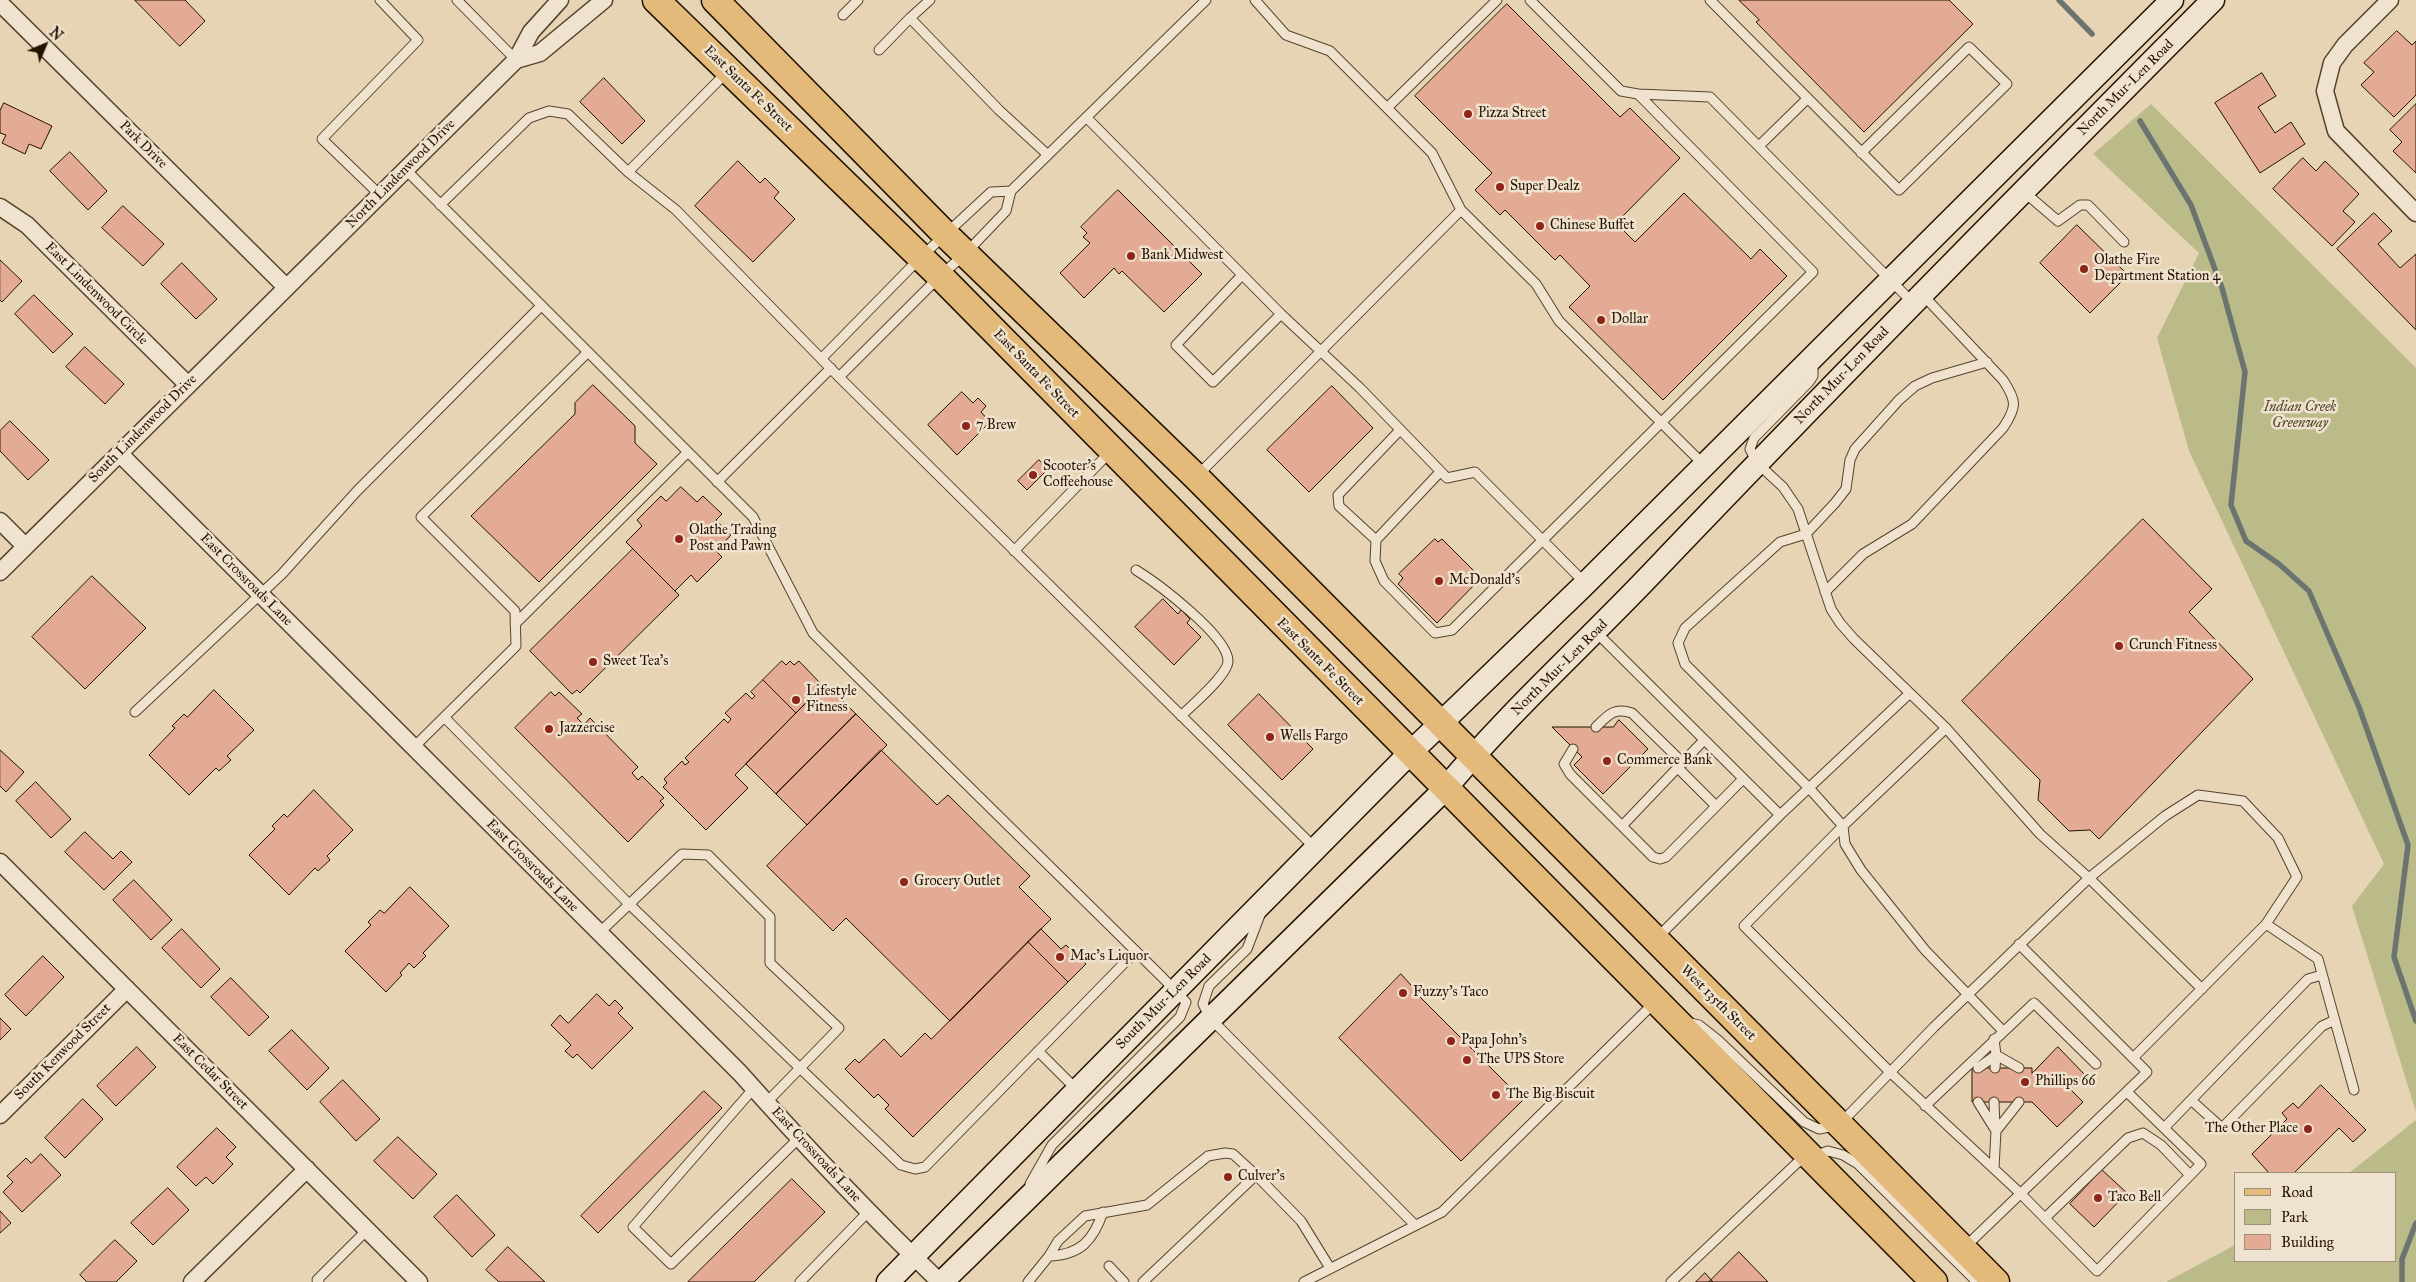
<!DOCTYPE html>
<style>
body{margin:0}
#map{position:relative;width:2416px;height:1282px;overflow:hidden;background:#e7d4b5;font-family:"IM FELL Great Primer",serif}
canvas{display:block}
.legend{position:absolute;left:2234px;top:1172px;width:162px;height:90px;box-sizing:border-box;background:#efe3cf;border:1px solid #9e907c;margin:0;padding:6px 9px;list-style:none;font-size:15px;color:#241300}
.legend li{display:flex;align-items:center;gap:10px;height:25px}
.legend b{width:25px;border:1px solid #9e907c}
.north{position:absolute;left:20px;top:20px;width:50px;height:50px;-webkit-text-stroke:4px #efe3cf;paint-order:stroke;rotate:45deg;font-size:14px;font-weight:700;line-height:20px;text-align:center;color:#241300}
.north::after{content:'';display:block;margin:auto;width:18px;height:22px;background:#241300;clip-path:polygon(50% 0,100% 100%,50% 72%,0 100%)}
</style>
<div id="map">
<canvas width="2416" height="1282"></canvas>
<ul class="legend">
<li><b style="height:6px;background:#e4ba7a"></b>Road</li>
<li><b style="height:14px;background:#bbbb8a"></b>Park</li>
<li><b style="height:14px;background:#e3aa94"></b>Building</li>
</ul>
<div class="north">N</div>
</div>
<script>
const c = document.querySelector('canvas').getContext('2d');
c.lineJoin = 'round';
function fillPath(path, color) {
  c.fillStyle = color;
  c.fill(path, 'evenodd');
}
function stroke(path, color, width, dash) {
  c.strokeStyle = color;
  c.lineWidth = width;
  c.lineCap = dash ? 'butt' : 'round';
  c.setLineDash(dash || []);
  c.stroke(path);
}
function drawText(font, color, halo, rows, align = 'center') {
  c.font = font + ' "IM FELL Great Primer",serif';
  c.lineWidth = 5;
  c.setLineDash([]);
  c.textBaseline = 'middle';
  c.strokeStyle = halo;
  c.fillStyle = color;
  for (const [text, x, y, turn = 0] of rows) {
    c.save();
    c.translate(x, y);
    c.rotate((+turn || 0) * Math.PI / 180);
    c.textAlign = isNaN(turn) ? turn : align;
    if (halo) c.strokeText(text, 0, 0);
    c.fillText(text, 0, 0);
    c.restore();
  }
}
const green = new Path2D(`
 M2151 104 2416 368V1112L2352 906 2384 864 2189 451 2157 338 2199 253 2093 154Z
 M2416 1120V1282H2166L2235 1245V1261H2395V1173H2349Z`);
const stream = new Path2D(`
 M2059 0 2092 34
 M2140 121 2191 205 2222 288 2245 372 2231 505 2246 541 2279 564 2309 591 2359 707 2408 845 2394 957 2416 1021
 M2402 1282V1259L2416 1223`);
const building = new Path2D(`
 M135 0H185L205 21 180 46Z
 M1739 0H1949L1973 24 1864 132 1756 22 1759 20Z
 M1507 4 1620 117 1630 108 1680 158 1616 223 1635 242 1684 193 1751 259 1760 249 1787 276 1663 400 1569 307 1590 286 1560 255 1555 260 1505 210 1500 215 1475 190 1492 173 1415 96Z
 M2397 31 2412 45 2416 41V95L2394 117 2361 85 2374 72 2364 63Z
 M2262 73 2276 96 2258 107 2275 133 2291 122 2305 144 2260 173 2215 103Z
 M604 78 645 121 622 144 580 102Z
 M4 103 52 126 41 149 29 144 25 154 2 143 6 135 0 133V111Z
 M2416 104V173L2393 151 2402 142 2390 130Z
 M70 152 107 191 88 210 50 171Z
 M2303 158 2316 171 2325 161 2359 194 2343 211 2355 222 2332 246 2273 189Z
 M738 161 760 183 765 178 779 192 774 198 795 219 753 262 695 206Z
 M1118 190 1202 274 1164 312 1122 271 1119 274 1114 268 1084 298 1060 273 1090 243 1083 237 1087 233 1081 227Z
 M123 206 164 244 143 266 102 228Z
 M2374 213 2392 231 2378 244 2400 268 2416 254V330L2337 249Z
 M2077 225 2128 275 2090 313 2040 263Z
 M0 260 22 281 2 302 0 300Z
 M182 263 217 299 196 319 161 284Z
 M34 295 73 334 53 353 15 314Z
 M85 347 124 384 105 404 66 367Z
 M593 385 635 426V443L657 464 539 582 471 516 575 414V403Z
 M1332 386 1373 428 1309 492 1267 450Z
 M962 392 973 403 978 398 986 406 981 412 990 422 957 455 928 425Z
 M10 421 49 460 28 480 0 451V431Z
 M1039 460 1048 469 1027 490 1018 481Z
 M681 487 697 502 703 496 722 514 716 520 731 535 716 551 722 557 697 582 691 575 675 591 626 542 642 526 637 520 661 496 666 501Z
 M2143 519 2212 589 2189 612 2253 679 2099 839 2090 830 2069 831 2038 800 2040 780 1962 701Z
 M1435 539 1438 542 1442 539 1481 578 1437 623 1398 584 1403 578 1399 574Z
 M633 549 679 595 580 693 577 690 572 694 530 651Z
 M92 576 146 628 85 689 32 637Z
 M1163 599 1178 614 1181 610 1190 619 1187 623 1201 637 1174 665 1135 627Z
 M782 661 786 665 790 661 794 665 799 661 823 686 796 713 763 680Z
 M763 680 796 713 735 775 748 788 706 830 663 787 667 783 664 779 682 761 685 765 689 762 685 758 724 719 728 723 731 719 725 713 746 693 752 699 755 696 751 692Z
 M825 684 856 714 776 794 746 764Z
 M214 690 254 730 227 756 231 760 219 771 216 768 189 795 149 755 175 728 172 726 184 714 187 717Z
 M551 692 555 696 559 692 582 714 577 718 584 725 590 718 638 767 632 773 638 780 642 776 664 798 660 801 664 805 628 842 515 728Z
 M1259 694 1313 749 1282 780 1228 725Z
 M856 714 887 745 807 825 776 794Z
 M1619 720 1648 749 1603 794 1574 765 1582 757 1552 727H1613Z
 M0 750 24 772 6 792 0 786Z
 M881 750 937 805 948 795 1030 876 1019 887 1051 919 950 1021 846 918 833 931 767 866Z
 M36 782 71 819 51 838 16 801Z
 M314 790 353 830 327 856 330 860 318 871 315 868 289 895 249 855 275 829 272 826 284 814 287 817Z
 M85 832 113 859 121 851 132 862 104 890 65 852Z
 M134 880 172 920 151 940 113 900Z
 M410 887 449 926 423 953 426 956 414 968 409 963 400 973 402 975 386 992 345 951 371 925 368 922 380 910 384 913Z
 M182 929 220 969 201 988 162 948Z
 M1041 929 1061 949 1066 945 1086 964 1068 982 1028 942Z
 M1028 942 1068 982 913 1137 885 1109 889 1105 878 1094 874 1098 845 1069 855 1059 859 1063 884 1039 901 1057 925 1033 931 1039Z
 M43 956 64 977 26 1016 5 995Z
 M1401 974 1419 994 1418 995 1523 1100 1461 1161 1339 1038Z
 M231 978 269 1017 249 1036 211 997Z
 M597 994 609 1006 615 1000 623 1008 618 1013 633 1028 592 1069 577 1054 573 1058 565 1051 571 1045 551 1025 560 1015 568 1023Z
 M0 1018 11 1029 0 1040Z
 M292 1030 329 1068 307 1090 269 1051Z
 M137 1047 156 1067 116 1106 97 1086Z
 M2058 1047 2085 1075 2070 1089 2083 1102 2057 1127 2032 1102H1972V1068H2032V1073Z
 M343 1080 380 1119 356 1141 320 1102Z
 M2321 1085 2366 1130 2353 1142 2339 1128 2294 1173H2269L2252 1154 2287 1119 2282 1113 2293 1103 2298 1108Z
 M704 1091 722 1108 598 1233 581 1216Z
 M83 1099 103 1119 65 1158 45 1138Z
 M217 1128 236 1147 226 1157 233 1164 213 1184 206 1177 196 1186 177 1167Z
 M398 1137 437 1174 413 1199 374 1161Z
 M41 1154 61 1175 22 1212 3 1192 13 1182 7 1176 26 1158 31 1163Z
 M2102 1170 2127 1193 2094 1227 2070 1204Z
 M792 1179 825 1212 754 1282H688Z
 M168 1188 189 1210 153 1245 131 1223Z
 M457 1195 495 1235 472 1257 434 1217Z
 M0 1211 11 1223 0 1233Z
 M115 1240 137 1261 116 1282H87L80 1275Z
 M508 1247 545 1282H499L486 1270Z
 M1739 1252 1768 1282H1709Z
 M1705 1273 1713 1282H1696Z`);
const service = new Path2D(`
 M457 0 516 60
 M930 0 910 18 999 110 1048 155
 M1255 0 1286 35 1330 51 1432 153 1461 210 1536 284 1559 321 1704 465
 M1710 0 1899 190 2007 84 1969 47 1861 153
 M843 15 858 0
 M879 50 910 18
 M1638 94 1710 97 1913 303
 M1387 108 1497 0
 M1087 118 1281 314 1360 388 1447 478 1475 472 1585 583
 M1759 146 1807 99
 M406 170 753 517 813 633 1162 977 1186 1002 1180 1017 1052 1145 1030 1184
 M628 172 727 72
 M2023 191 2058 221 2080 205H2088L2124 242
 M380 195 322 139 418 40 380 0
 M440 205 529 118 549 111 568 114 628 172 676 210 839 377 1315 848
 M1242 275 1176 345 1213 382 1281 314
 M822 358 921 257 991 192 1011 191
 M839 377 940 276 965 254 1006 211 1011 191 1206 0
 M1400 430 1338 495 1339 506 1376 540 1440 472
 M1198 475 1461 210
 M717 482 831 368
 M1376 540 1375 561 1384 581 1435 633 1452 630 1813 272 1638 94 1621 91 1530 0
 M1014 551 1111 451
 M1136 570C1157 583 1228 636 1228 661 1228 675 1192 705 1181 716
 M1825 592 1863 554 1912 524 2003 428C2017 407 2017 401 2003 380L1922 294
 M515 624 688 452
 M1596 632 1780 815
 M135 712 282 574 357 491 541 306
 M445 718 629 904 901 1165 915 1169 925 1167 1136 951
 M1596 727C1608 715 1614 707 1632 713L1683 763
 M1946 728 1843 826 1810 789 1685 664 1678 643 1685 628 1780 542 1806 534 1835 503 1846 489 1850 460 1855 449 1899 400 1915 386 1932 378 1987 362
 M414 747 516 646 515 611 421 517 588 352
 M1573 749 1564 764 1570 774 1653 857 1660 859 1666 857 1743 779
 M1678 768 1716 806
 M1622 826 1704 740
 M1843 826 1744 926 1891 1073 2020 1193 2097 1271 2201 1164 2127 1092
 M1843 826 1845 844 1861 870 1925 950 2003 1031
 M1260 915 1247 949 1209 986 1203 1004 1210 1018 1415 1225
 M599 933 682 854 708 855 770 917V963L839 1028 767 1102
 M1657 938 1780 815 1910 693
 M2202 989 2089 878 2165 816 2198 795 2243 801 2278 838 2297 877 2266 924
 M1686 1022 1699 1025 1718 1040 1804 1122 1819 1129 1839 1125 1934 1027 2089 878 2040 834 1946 728 1854 639 1840 623 1831 609 1798 509 1783 487 1757 463 1750 449 1754 438 1809 382 1813 376V363
 M1994 1039 1996 1055 2019 1068
 M1038 1051 1077 1090
 M2133 1058 2266 924 2318 959 2354 1090
 M1978 1068 1996 1055
 M1995 1068 1996 1055
 M754 1088 633 1227 671 1264 798 1139
 M2191 1100 2222 1128 2322 1026 2335 1020
 M1978 1102 1996 1131
 M1994 1102 1995 1129
 M1925 1106 2034 1003 2096 1064
 M2164 1128 2308 979 2322 975
 M1994 1168 1996 1131 2019 1102
 M2045 1218 2128 1138 2143 1133 2161 1145 2189 1174
 M1964 1248 2147 1072 2019 944
 M1049 1256C1080 1255 1093 1241 1103 1212
 M1109 1266 1124 1282
 M319 1282 317 1280 367 1230
 M800 1282 868 1212
 M1028 1282 1049 1256 1058 1241 1085 1216 1147 1205 1208 1156 1225 1153 1233 1154 1256 1175
 M1143 1282 1256 1175 1301 1221 1330 1268
 M1304 1282 1442 1212 1654 1003
 M1671 1282 1798 1162 1828 1151 1843 1155 1858 1164 1977 1282`);
const minor = new Path2D(`
 M2390 0 2345 45 2332 63 2325 91 2336 131 2416 213
 M0 3 286 287
 M516 60 540 53 604 0
 M0 207 27 225 188 385
 M120 454 740 1073C805 1146 870 1215 940 1282
 M0 521 25 546
 M0 572 516 60 531 32 560 0
 M0 862 419 1282
 M0 1115 127 989
 M192 1282 307 1169`);
const secondary = new Path2D(`
 M888 1282 1410 753 1583 586 2172 0
 M942 1282 1445 789C1510 711 1586 643 1656 569 1839 377 2026 188 2213 0`);
const primary = new Path2D(`
 M656 0 940 276 1934 1282
 M715 0 945 234 1196 477 1996 1282`);
const markers = [
 [1468,114,5,"#8f2418"],
 [1500,187,5,"#8f2418"],
 [1540,226,5,"#8f2418"],
 [1131,256,5,"#8f2418"],
 [2084,269,5,"#8f2418"],
 [1601,320,5,"#8f2418"],
 [966,426,5,"#8f2418"],
 [1033,475,5,"#8f2418"],
 [679,539,5,"#8f2418"],
 [1439,581,5,"#8f2418"],
 [2119,646,5,"#8f2418"],
 [593,662,5,"#8f2418"],
 [796,700,5,"#8f2418"],
 [549,729,5,"#8f2418"],
 [1270,737,5,"#8f2418"],
 [1607,761,5,"#8f2418"],
 [904,882,5,"#8f2418"],
 [1060,957,5,"#8f2418"],
 [1403,993,5,"#8f2418"],
 [1451,1041,5,"#8f2418"],
 [1467,1060,5,"#8f2418"],
 [2025,1082,5,"#8f2418"],
 [1496,1095,5,"#8f2418"],
 [2308,1129,5,"#8f2418"],
 [1228,1177,5,"#8f2418"],
 [2098,1198,5,"#8f2418"]
];
const streetNames = [
 ["North Mur-Len Road",2126,88,-45],
 ["East Santa Fe Street",748,89,44],
 ["Park Drive",143,145,45],
 ["North Lindenwood Drive",401,174,-45],
 ["East Lindenwood Circle",96,294,45],
 ["East Santa Fe Street",1036,374,46],
 ["North Mur-Len Road",1842,376,-46],
 ["South Lindenwood Drive",143,429,-45],
 ["East Crossroads Lane",246,580,45],
 ["East Santa Fe Street",1320,662,45],
 ["North Mur-Len Road",1560,668,-45],
 ["East Crossroads Lane",532,866,45],
 ["South Mur-Len Road",1164,1002,-45],
 ["West 135th Street",1718,1003,45],
 ["South Kenwood Street",63,1052,-45],
 ["East Cedar Street",210,1072,45],
 ["East Crossroads Lane",816,1155,47]
];
const poiNames = [
 ["Pizza Street",1478,114],
 ["Super Dealz",1510,187],
 ["Chinese Buffet",1550,226],
 ["Bank Midwest",1141,256],
 ["Olathe Fire",2094,261],
 ["Department Station 4",2094,277],
 ["Dollar",1611,320],
 ["7 Brew",976,426],
 ["Scooter's",1043,467],
 ["Coffeehouse",1043,483],
 ["Olathe Trading",689,531],
 ["Post and Pawn",689,547],
 ["McDonald's",1449,581],
 ["Crunch Fitness",2129,646],
 ["Sweet Tea's",603,662],
 ["Lifestyle",806,692],
 ["Fitness",806,708],
 ["Jazzercise",559,729],
 ["Wells Fargo",1280,737],
 ["Commerce Bank",1617,761],
 ["Grocery Outlet",914,882],
 ["Mac's Liquor",1070,957],
 ["Fuzzy's Taco",1413,993],
 ["Papa John's",1461,1041],
 ["The UPS Store",1477,1060],
 ["Phillips 66",2035,1082],
 ["The Big Biscuit",1506,1095],
 ["The Other Place",2298,1129,"right"],
 ["Culver's",1238,1177],
 ["Taco Bell",2108,1198]
];
const parkNames = [
 ["Indian Creek",2300,408],
 ["Greenway",2300,424]
];
fillPath(green, '#bbbb8a');
stroke(stream, '#6b746f', 5.5);
fillPath(building, '#e3aa94');
stroke(building, '#241300', 1);
stroke(service, '#55432d', 11);
stroke(minor, '#55432d', 19);
stroke(secondary, '#241300', 25);
stroke(primary, '#241300', 29);
stroke(service, '#efe3cf', 9);
stroke(minor, '#efe3cf', 16);
stroke(secondary, '#efe3cf', 22);
stroke(primary, '#e4ba7a', 26);
for (const [x, y, r, color] of markers) {
  const dot = new Path2D();
  dot.arc(x, y, r, 0, 2 * Math.PI);
  c.fillStyle = color;
  c.fill(dot);
  stroke(dot, '#efe3cf', 2);
}
drawText('14px', '#241300', '#efe3cf', streetNames);
drawText('14px', '#241300', '#efe3cf', poiNames, 'left');
drawText('italic 14px', '#514529', '#efe3cf', parkNames);
</script>
